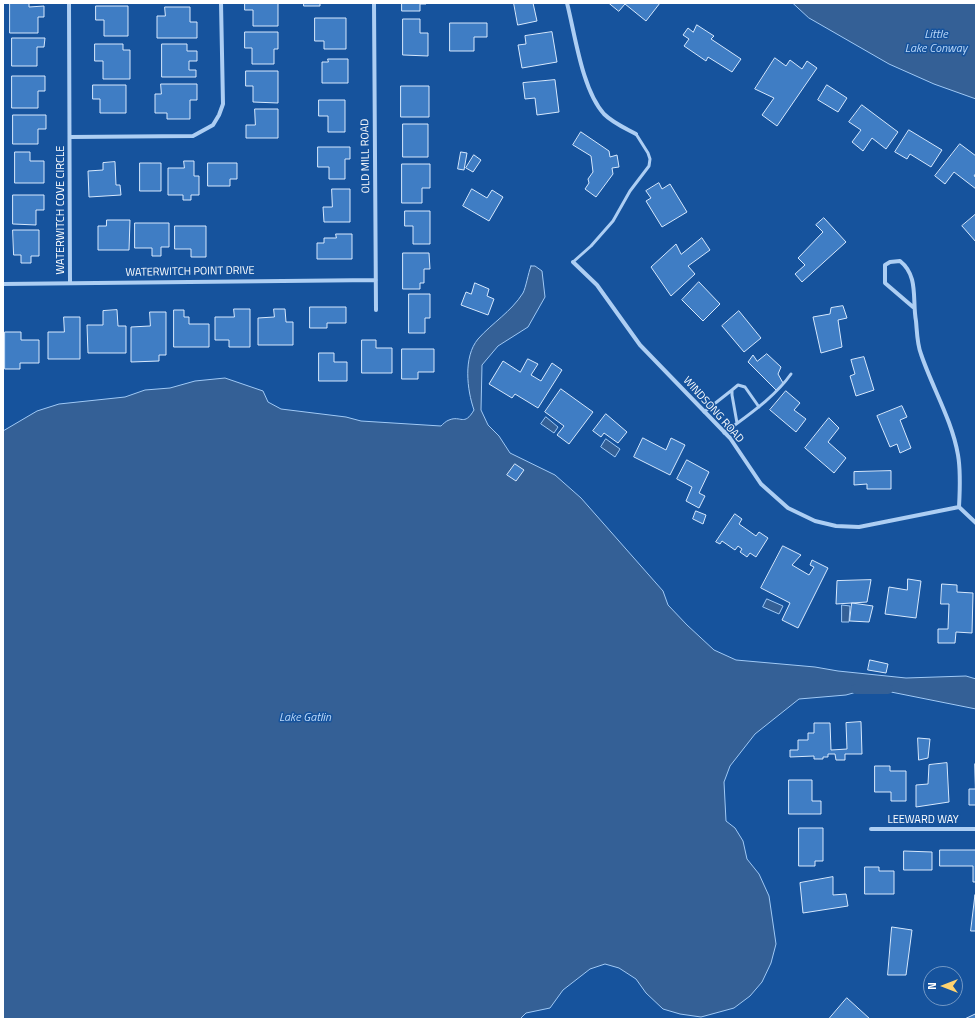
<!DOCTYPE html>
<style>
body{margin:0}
#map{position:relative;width:979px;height:1022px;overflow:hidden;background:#16539d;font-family:"Titillium Web",sans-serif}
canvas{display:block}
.frame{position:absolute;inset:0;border:4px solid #fff;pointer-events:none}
.north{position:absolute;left:923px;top:966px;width:40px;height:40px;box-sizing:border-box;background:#16539d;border:1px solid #7398c4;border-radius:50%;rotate:270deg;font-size:11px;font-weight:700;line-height:16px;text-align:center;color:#fff}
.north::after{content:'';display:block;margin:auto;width:14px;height:18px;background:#ffd36f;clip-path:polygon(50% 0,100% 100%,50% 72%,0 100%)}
</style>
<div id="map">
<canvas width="979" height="1022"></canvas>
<div class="frame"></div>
<div class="north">N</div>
</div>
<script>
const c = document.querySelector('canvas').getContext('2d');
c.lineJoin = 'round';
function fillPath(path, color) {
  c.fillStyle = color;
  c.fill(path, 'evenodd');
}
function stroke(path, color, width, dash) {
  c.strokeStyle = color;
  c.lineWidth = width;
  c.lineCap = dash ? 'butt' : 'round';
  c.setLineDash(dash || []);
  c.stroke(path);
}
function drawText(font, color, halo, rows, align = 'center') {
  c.font = font + ' "Titillium Web",sans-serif';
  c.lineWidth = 3;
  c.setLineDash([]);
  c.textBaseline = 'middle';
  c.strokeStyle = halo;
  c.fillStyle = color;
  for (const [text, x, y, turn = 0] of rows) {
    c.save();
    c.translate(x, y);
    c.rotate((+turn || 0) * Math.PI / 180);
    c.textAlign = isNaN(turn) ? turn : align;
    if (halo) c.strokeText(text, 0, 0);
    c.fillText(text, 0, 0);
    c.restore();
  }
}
const water = new Path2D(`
 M793 3H976V99L934 84 889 64 809 18Z
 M531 266H535L542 271 545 297 528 327 498 346 482 365 481 410 488 425 499 436 510 453 555 475 581 498 663 591 668 605 687 625 714 650 736 660 815 667 838 671 906 678 966 676 976 679V709L871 688 846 695 799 699 755 734 730 766 724 782 726 821 735 828 743 841 747 859 759 874 769 896 776 944 771 963 762 982 750 996 734 1008 701 1017 680 1014 663 1009 646 993 636 979 619 968 605 964 590 969 563 990 550 1008 526 1013 520 1019H3V431L37 411 59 404 125 397 145 390 170 388 195 381 225 378 263 391 268 402 281 409 346 417 361 421 441 426C443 424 446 421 449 420 461 415 464 427 474 410 467 390 463 357 478 339 492 323 511 312 523 293 526 287 528 274 531 266Z
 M546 417 558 427 554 433 541 424Z
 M606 439 620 449 615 457 601 447Z
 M767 599 783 606 779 614 763 607Z
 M842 605 850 606 849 622H842Z`);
const canal = new Path2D(`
 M856 689H888`);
const building = new Path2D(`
 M10 3H29V7L44 6V17H38V33H10Z
 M245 3H278V26H253V10H245Z
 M304 3H320V6H304Z
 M402 3H426V4H420V11H402Z
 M514 3H533L537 21 518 25Z
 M609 3H660L646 21 625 4 619 11Z
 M96 6H128V36H104V20H96Z
 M165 7H190V22H197V38H157V16H165Z
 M315 18H346V49H324V41H315Z
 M403 19H420V33H428V56L403 55Z
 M450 23H487V37H474V51H450Z
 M697 25 714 36 711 39 741 59 732 72 708 57 706 61 684 46 689 39 683 35 688 28 693 32Z
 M245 32H278V49H274V64H252V48H245Z
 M552 32 557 62 522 68 518 45 526 44 525 36Z
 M12 38H45L44 47H37V66H12Z
 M95 44H123V50H130V79H103V61H95Z
 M162 44H187V51H197V61H189V70H196V77H162Z
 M775 58 786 66 790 60 802 69 807 61 817 68 777 126 762 115 774 98 755 89Z
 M328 59H348V83H322V62H328Z
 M246 71H278V103L253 102V86H246Z
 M12 76H45V91H38V108H12Z
 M555 80 559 112 537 115 535 98 525 99 523 83Z
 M161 84H197V100H190V119H167V113H155V94H161Z
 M93 85H126V113H100V99H93Z
 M827 85 847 98 838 112 818 100Z
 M401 86H429V117H401Z
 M319 100H345V132H328V116H319Z
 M862 105 898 132 886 149 872 138 863 151 852 142 861 130 849 122Z
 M255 109H278V138H246V125H255Z
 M13 115H46V129H38V144H13Z
 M403 124H428V157H403Z
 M909 130 942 150 931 167 910 154 907 159 895 152Z
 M581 132 609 151 610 157 617 155 619 167 612 168 613 174 596 197 585 189 589 183 588 179 593 172 591 156 573 145Z
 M960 144 976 156V173L974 176 976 177V189L954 172 945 184 935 176Z
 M318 147H350V159H345V179H329V167H318Z
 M15 152H30V161H44V183H15Z
 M461 152 467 153 464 170 458 169Z
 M474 155 481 160 473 172 466 168Z
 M184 161H194V176H199V195H191V200H183V195H168V168H184Z
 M115 162 116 185H120L121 195 89 197 88 171 103 170V163Z
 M140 163H161V191H140Z
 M208 163H237V179H230V186H208Z
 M402 164H430V188H422V203H402Z
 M659 183 662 189 670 184 687 212 662 227 646 201 651 198 646 191Z
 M332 189H350V222H324L323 207H332Z
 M472 189 487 198 492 190 503 197 489 221 463 206Z
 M13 195H44V210H36V225L13 224Z
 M405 211H430V244H413V226H405Z
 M976 214V242L962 226Z
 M824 218 846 242 802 282 795 274 805 265 798 258 823 232 816 225Z
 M107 220H130L129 250H98V226H106Z
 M135 223H169V247H161V256H152V248H135Z
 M175 226H206V257H191V249H175Z
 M13 230H39V256H31V263H21V255H14Z
 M336 234H352V259H317V243H324V238H336Z
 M702 238 710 250 688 266 695 274 671 296 651 267 676 244 681 254Z
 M403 253H429L430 269H424V283H420V289H403Z
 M699 282 720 304 703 321 682 300Z
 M475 283 489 289 487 296 494 299 488 315 461 305 466 292 471 294Z
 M409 294H430V318H425V333H409Z
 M843 306 847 318 838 320 842 347 821 353 813 317 830 314 831 308Z
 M310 307H346V323H327V328H310Z
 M234 309H250V347H229V340H215V317H234Z
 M274 309H285L286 322H293V345H258V318L274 317Z
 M117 310 118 326H126V353H88L87 325H103V311Z
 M174 310H184V317H189V324H209V347H174Z
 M739 311 761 338 744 352 722 326Z
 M150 312H166V355H159V361L131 362V327L150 326Z
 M64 317H80V359H48V332H64Z
 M5 332H21V340H39V363H20V369H5Z
 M362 340H376V348H392V373H362Z
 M402 349H434V372H418V379H402Z
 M319 353H334V362H347V381H319Z
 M767 354 781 367 778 374 783 383 776 390 748 362 753 355 757 361Z
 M864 357 874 390 856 396 850 376 855 374 851 360Z
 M528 359 538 364 531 375 541 381 552 363 562 370 538 408 515 394 512 398 489 384 503 361 520 372Z
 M561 389 593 412 569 444 557 435 564 426 545 412Z
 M786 391 800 403 794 410 806 419 796 432 770 410Z
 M902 406 907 417 900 420 911 448 900 453 897 444 890 447 877 416Z
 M606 414 627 432 618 443 604 433 601 437 593 431Z
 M829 418 839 428 828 442 846 458 834 473 805 448Z
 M643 438 666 450 671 438 685 445 670 475 634 457Z
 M687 460 709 472 699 493 705 496 699 508 686 501 692 487 677 479Z
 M515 464 524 470 516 481 507 475Z
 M891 471V489H867V484L854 485V472Z
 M696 511 706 515 703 524 693 519Z
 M735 514 742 519 739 524 756 536 759 532 768 538 756 557 750 553 747 557 740 552 742 549 738 546 735 550 722 541 720 544 716 542Z
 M783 546 801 555 792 565 809 575 814 567 810 565 812 560 828 568 798 628 782 620 790 603 761 588Z
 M908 579 921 581 916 618 885 614 889 587 907 590Z
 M871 580 867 602 836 604 837 581Z
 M942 584 957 585V592L973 593 972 633 956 632 955 643H938V629H948L949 604H941Z
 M852 603 873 606 869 622 850 621Z
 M870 660 888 664 886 673 868 670Z
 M861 722 862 754H845V760H836L835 754H828V757H823V759H814V756L790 757V750H798V740H808V733H814V723H830L831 750 847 749 846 723Z
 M918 738 930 739 928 758 919 760Z
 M947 763 949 802 916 807V785L928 784 929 765Z
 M975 764 976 805H969V789H975Z
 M875 766H890V771H906V801H891V792H875Z
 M789 780H812V801H821V814H789Z
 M799 828H823V861H815V866H799Z
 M940 850H976V882H973V866H940Z
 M904 851 932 852V870H904Z
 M865 867H879V871H894V894H865Z
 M833 877V895L846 894 848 906 803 913 800 883Z
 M975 895 976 931H971Z
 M892 927 912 930 906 975H888Z
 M847 998 870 1019H829Z
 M976 1014V1019H965Z`);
const lane = new Path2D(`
 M573 262 591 246 613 221 630 191 649 166 650 159 648 153 636 134
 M704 412 732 390
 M737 423 732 395V390L738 385 745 387 759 407
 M724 433C748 415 774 398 791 374`);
const street = new Path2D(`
 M69 3 70 282
 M374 3 376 310
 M567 3C575 34 582 90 604 114 613 123 625 128 636 134
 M70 137 193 136 213 125 219 115 223 104 221 3
 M573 262 597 285 640 345 730 438 761 484 788 508 815 521 836 526 859 527 959 507
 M3 284 376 280
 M913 307 885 283V265L890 262 900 261C919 276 912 300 916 321 917 331 917 344 921 354 932 387 952 420 958 455 961 472 960 489 959 507
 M959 507 976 523
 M871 829H976`);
const streetNames = [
 ["OLD MILL ROAD",366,156,-91],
 ["WATERWITCH COVE CIRCLE",61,210,-90],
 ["WATERWITCH POINT DRIVE",190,272,-1],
 ["WINDSONG ROAD",713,410,48],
 ["LEEWARD WAY",923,820]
];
const waterNames = [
 ["Little",936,35],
 ["Lake Conway",936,49],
 ["Lake Gatlin",305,718]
];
fillPath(water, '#346096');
stroke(water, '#a0c9f5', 1);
stroke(canal, '#346096', 10);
fillPath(building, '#3f7dc4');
stroke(building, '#d6e8fd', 1);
stroke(lane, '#adcef3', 3);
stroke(street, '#adcef3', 4);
drawText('11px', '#fff', '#16539d', streetNames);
drawText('italic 12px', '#bad8f9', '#16539d', waterNames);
</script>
